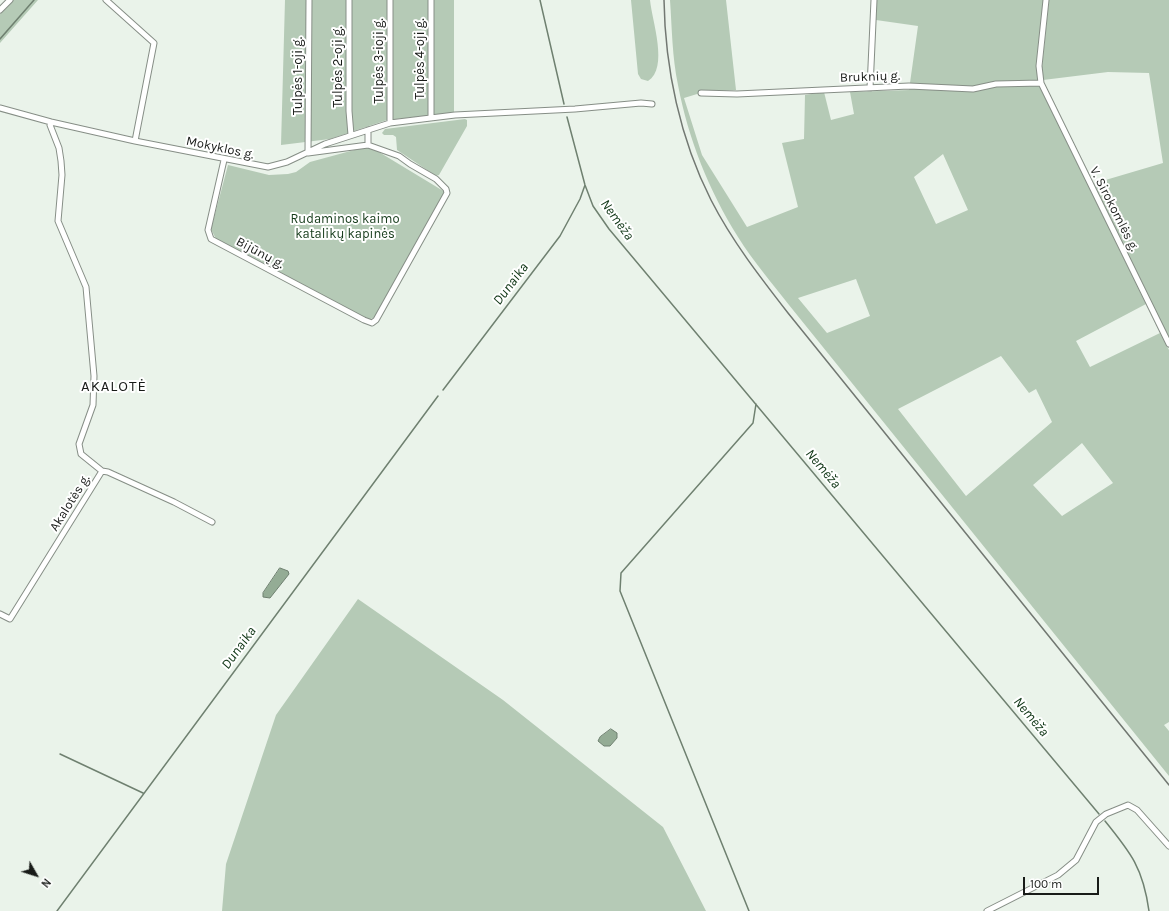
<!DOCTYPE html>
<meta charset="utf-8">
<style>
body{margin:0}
#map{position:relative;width:1169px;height:911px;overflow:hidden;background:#eaf3ea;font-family:Karla,sans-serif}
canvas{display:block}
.north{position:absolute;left:16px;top:855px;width:40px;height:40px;-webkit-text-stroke:3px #fff;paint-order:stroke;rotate:129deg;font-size:11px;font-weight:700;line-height:16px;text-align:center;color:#181b18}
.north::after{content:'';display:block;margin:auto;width:14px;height:18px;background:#181b18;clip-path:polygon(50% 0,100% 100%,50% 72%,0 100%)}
.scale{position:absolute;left:1023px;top:877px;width:76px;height:18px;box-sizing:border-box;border:2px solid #181b18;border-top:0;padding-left:5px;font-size:12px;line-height:14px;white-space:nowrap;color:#181b18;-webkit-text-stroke:3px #fff;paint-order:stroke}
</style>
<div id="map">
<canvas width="1169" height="911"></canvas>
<div class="north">N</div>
<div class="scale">100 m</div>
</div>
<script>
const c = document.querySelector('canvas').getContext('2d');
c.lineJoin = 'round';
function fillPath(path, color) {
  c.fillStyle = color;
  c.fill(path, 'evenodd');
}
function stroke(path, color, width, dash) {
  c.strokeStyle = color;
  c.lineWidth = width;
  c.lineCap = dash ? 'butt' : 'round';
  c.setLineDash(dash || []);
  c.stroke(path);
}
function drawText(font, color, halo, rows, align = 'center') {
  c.font = font + ' Karla,sans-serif';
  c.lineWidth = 4;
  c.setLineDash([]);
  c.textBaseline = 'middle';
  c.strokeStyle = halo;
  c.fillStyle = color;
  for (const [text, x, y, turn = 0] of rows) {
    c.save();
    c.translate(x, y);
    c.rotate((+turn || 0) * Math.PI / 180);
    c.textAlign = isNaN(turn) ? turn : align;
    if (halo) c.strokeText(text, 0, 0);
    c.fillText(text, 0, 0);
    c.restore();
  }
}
const green = new Path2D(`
 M13 0H38L0 43V14Z
 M285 0H454V113L387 120 330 139 281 145Z
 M631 0H650C652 21 669 68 648 81L641 79 638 74Z
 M670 0H726L736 90 707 91 684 98 702 155 747 227 798 207 782 143 804 139 805 95 824 92 831 120 854 114 850 92 909 90 918 26 876 20 877 0H1044L1037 66 1040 87 1146 304 1076 341 1090 367 1160 333 1169 350V722L1164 725 1169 731V776L789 305C772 283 753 261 738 237 709 191 688 138 678 85 672 57 672 28 670 0ZM943 154 968 210 936 224 914 177ZM856 279 870 316 827 333 798 298ZM1001 356 1029 393 1036 389 1052 422 966 496 898 409ZM1082 443 1113 483 1062 516 1033 485Z
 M1049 0H1169V338L1092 184 1163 163 1149 73 1108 72 1043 80 1042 67Z
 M465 119 467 120V126L439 175 436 176 397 150 396 137 393 135H384L382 133 385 129Z
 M369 146 445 192 376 317 368 320 216 239 211 229 228 165 269 175 288 174 296 172 310 162Z
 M358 599 503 700 663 827 706 911H222L226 864 276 715Z`);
const water = new Path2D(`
 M280 568 288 571 289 574 270 598 263 597V593Z
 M611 729 617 733V738L610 746H604L598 741 600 737Z`);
const stream = new Path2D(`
 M540 0 564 104
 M0 39 34 0
 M567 117 585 185 593 206 609 229 1099 814
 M443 390 560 236 580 199 585 185
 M60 754 143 793
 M1105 821C1131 853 1143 868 1149 911
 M57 911 438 396
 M749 911 620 591 621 573 753 423 756 404`);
const street = new Path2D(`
 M106 0 154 43 135 141
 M349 0V111L351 135
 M390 0V123
 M431 0V117
 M1046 0 1039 66 1041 83 1169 344
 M0 10 10 0
 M870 88 874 0
 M701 93 737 94 909 86 973 89 996 84 1041 83
 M0 108 51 122 135 141 268 167 287 162 325 144 390 123 455 115 575 109 641 103 652 104
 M51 122 50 125 59 148 61 161 62 175 58 221 86 287 94 376 93 405 79 444 81 454 102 471
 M368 145V130
 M224 160 208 230 211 239 364 320 372 323 376 320 447 193 446 189 436 179 410 164 399 156 368 145 308 153 309 0
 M0 614 10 619 102 471 108 472 174 502 212 522
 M987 911 1058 875 1076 860 1096 822 1106 814 1128 805 1137 810 1169 846`);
const rail = new Path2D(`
 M664 0C665 68 680 139 711 200 732 241 760 277 788 313L1169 785`);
const streetNames = [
 ["Tulpės 4-oji g.",420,59,-90],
 ["Tulpės 3-ioji g.",379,61,-90],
 ["Tulpės 2-oji g.",338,67,-90],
 ["Tulpės 1-oji g.",298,76,-90],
 ["Bruknių g.",870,77,-2],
 ["Mokyklos g.",220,148,12],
 ["V. Sirokomlės g.",1114,209,63],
 ["Bijūnų g.",260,253,28],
 ["Akalotės g.",70,503,-58]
];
const parkNames = [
 ["Rudaminos kaimo",345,219],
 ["katalikų kapinės",345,234]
];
const waterNames = [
 ["Nemėža",617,220,54],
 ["Dunaika",511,284,-53],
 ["Nemėža",823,469,50],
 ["Dunaika",239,648,-54],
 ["Nemėža",1031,717,50]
];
const quarterNames = [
 ["AKALOTĖ",114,387]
];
fillPath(green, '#b5cab6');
fillPath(water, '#94ac95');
stroke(water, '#6f8070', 1);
stroke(stream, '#6f8070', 1.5);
stroke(street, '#868e86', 7);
stroke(street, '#fff', 5);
stroke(rail, '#727872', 1.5);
drawText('13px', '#181b18', '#fff', streetNames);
drawText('13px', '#143a19', '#fff', parkNames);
drawText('italic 14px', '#0e3514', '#fff', waterNames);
c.letterSpacing = '1px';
drawText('15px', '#181b18', '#fff', quarterNames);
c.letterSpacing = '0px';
</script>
